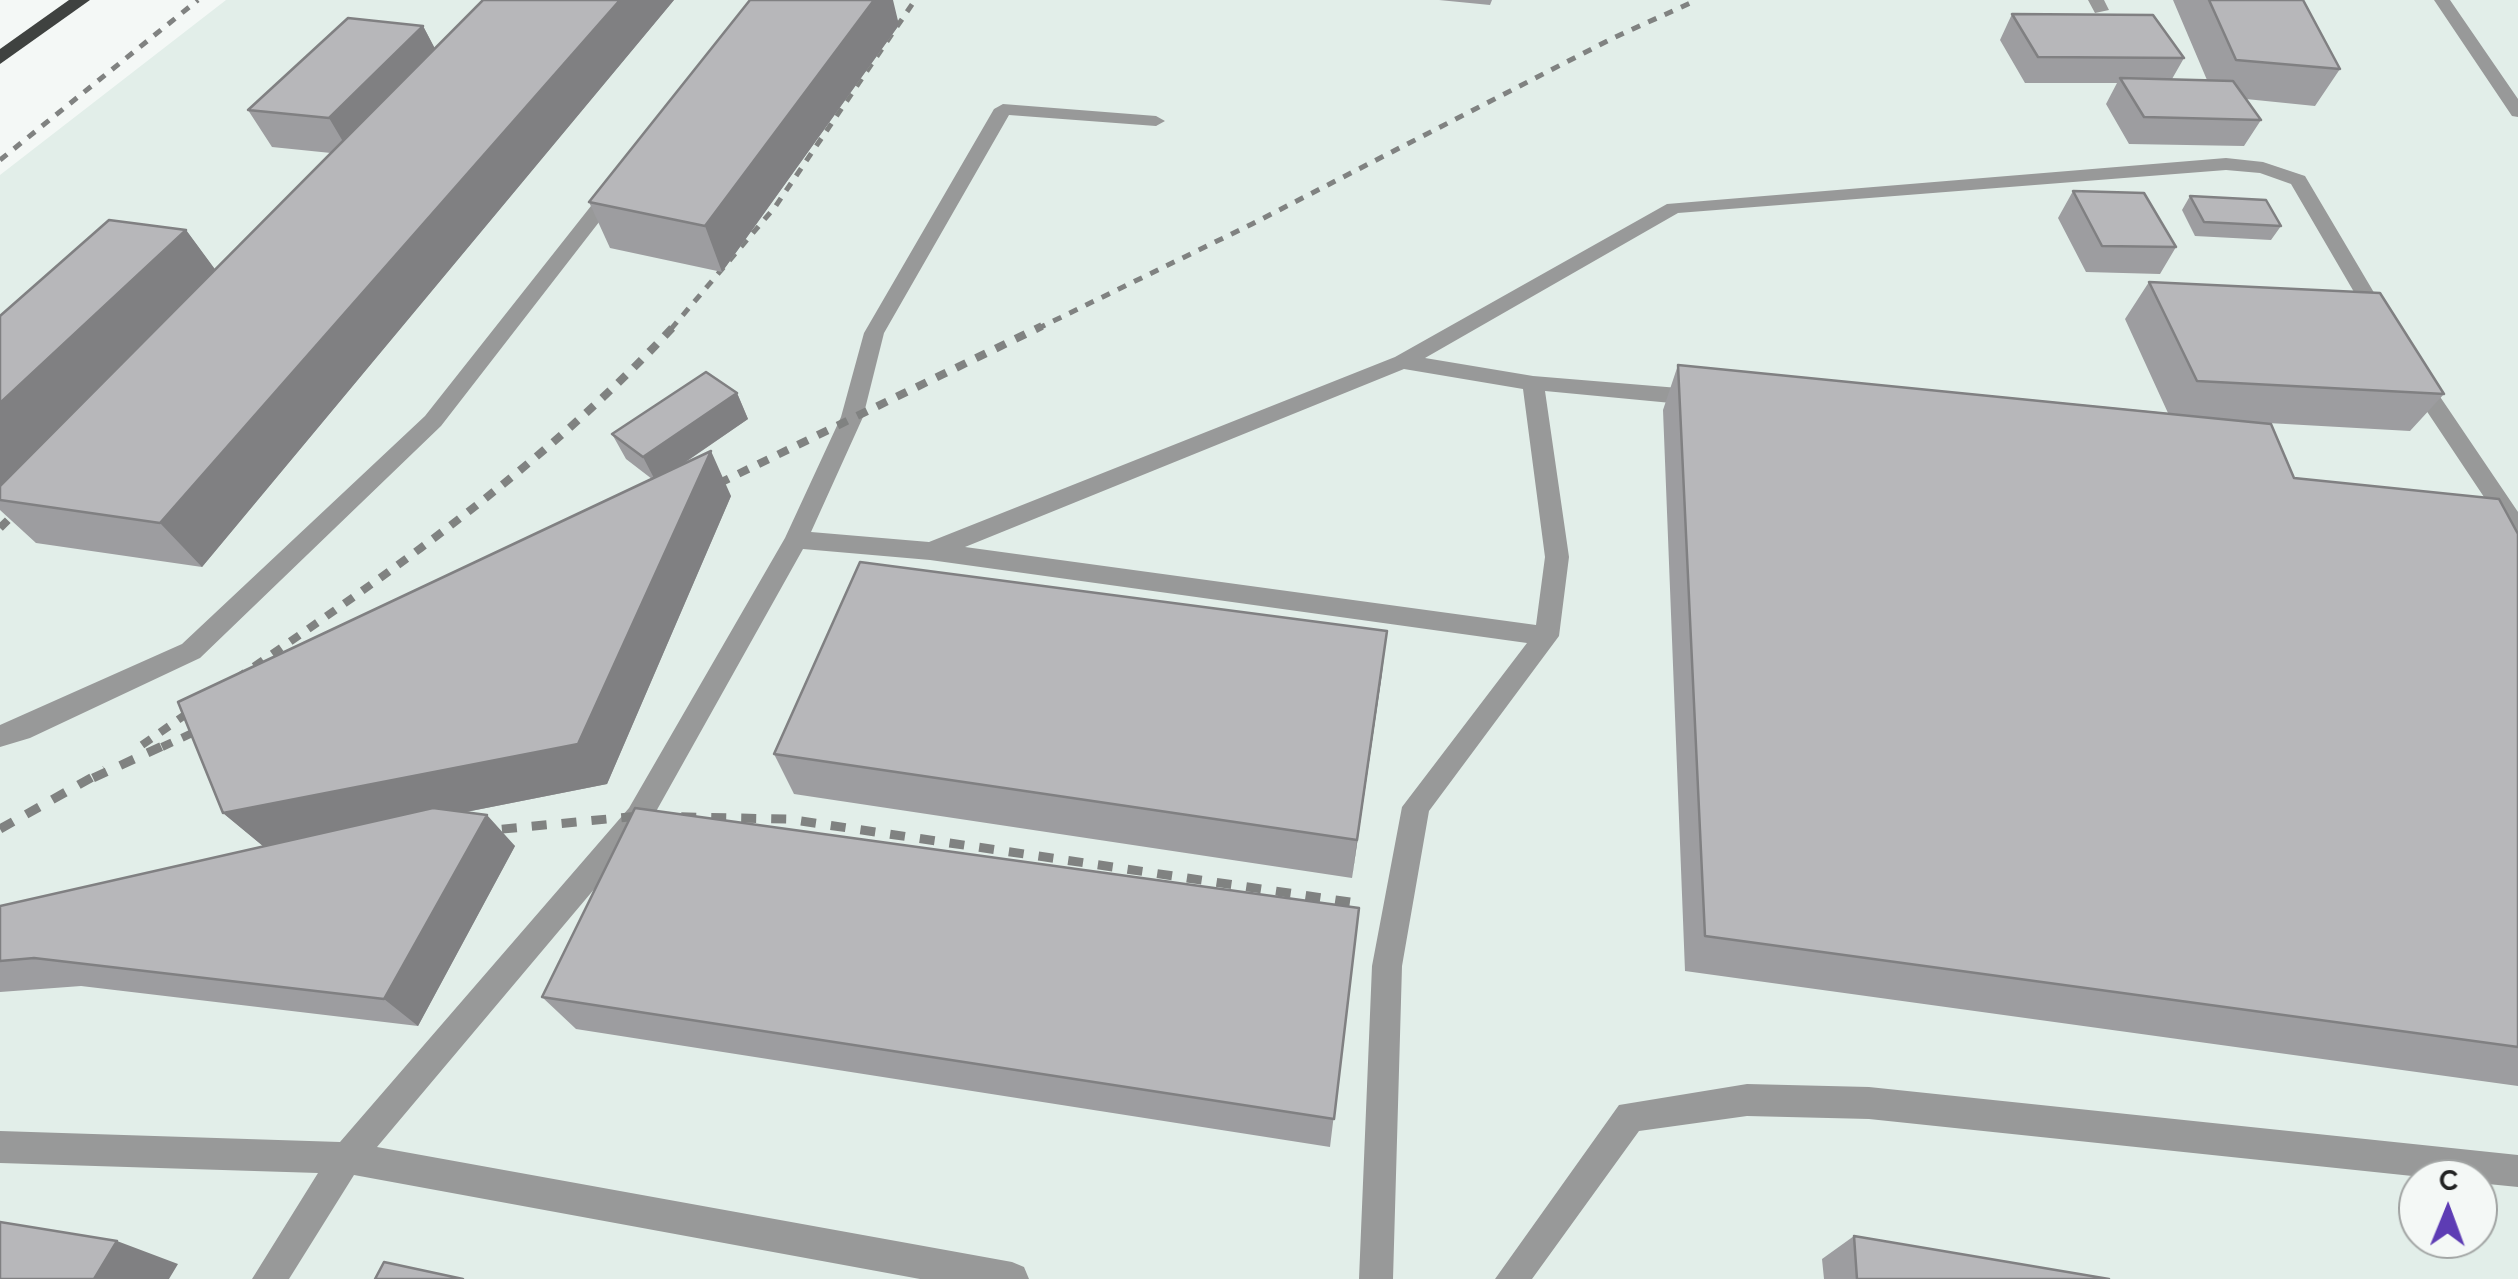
<!DOCTYPE html>
<meta charset="utf-8">
<style>
body{margin:0}
#map{position:relative;width:2518px;height:1279px;overflow:hidden;background:#f4f8f6;font-family:Raleway,sans-serif}
canvas{display:block}
.north{position:absolute;left:2398px;top:1159px;width:100px;height:100px;box-sizing:border-box;background:#f4f8f6;border:2px solid #a0a3a2;border-radius:50%;rotate:1deg;font-size:28px;font-weight:700;line-height:40px;text-align:center;color:#222323}
.north::after{content:'';display:block;margin:auto;width:35px;height:45px;background:#5d3cb4;clip-path:polygon(50% 0,100% 100%,50% 72%,0 100%)}
</style>
<div id="map">
<canvas width="2518" height="1279"></canvas>
<div class="north">С</div>
</div>
<script>
const c = document.querySelector('canvas').getContext('2d');
c.lineJoin = 'round';
function fillPath(path, color) {
  c.fillStyle = color;
  c.fill(path, 'evenodd');
}
function stroke(path, color, width, dash) {
  c.strokeStyle = color;
  c.lineWidth = width;
  c.lineCap = dash ? 'butt' : 'round';
  c.setLineDash(dash || []);
  c.stroke(path);
}
const built = new Path2D(`
 M226 0H2518V1279H0V175ZM2418 1179H2478V1239H2418Z`);
const service = new Path2D(`
 M2088 0H2104L2109 10 2095 13Z
 M2434 0H2450L2518 99V117L2512 116Z
 M1003 104 1156 116 1165 121 1156 126 1009 115 884 333 863 417 811 532 929 542 1395 357 1667 204 2226 158 2263 162 2305 176 2392 323 2389 328H2375L2291 184 2260 173 2226 170 1678 213 1425 358 1533 376 1703 390 1714 398 1703 406 1545 391 1569 557 1559 636 1429 811 1402 966 1393 1279H1359L1372 966 1402 807 1527 643 930 560 803 549 649 824 377 1147 1012 1262 1024 1267 1029 1279H920L354 1175 289 1279H252L318 1173 0 1163V1131L340 1142 629 808 785 538 841 417 864 333 994 109ZM1404 369 1523 389 1545 557 1536 625 965 547Z
 M613 185 622 191 620 195 441 426 200 658 30 738 0 747V725L182 644 425 416 606 187Z
 M2416 371 2424 373 2518 512V539L2510 536 2408 383 2405 378 2408 373Z
 M1747 1084 1869 1087 2518 1155V1187L2478 1183V1179H2441L1869 1119 1747 1116 1639 1131 1532 1279H1495L1619 1105Z`);
const trunk = new Path2D(`
 M69 0H90L0 64V49Z`);
const railFar2 = new Path2D(`
 M0 160 198 0
 M671 329 775 207 915 0
 M1037 329 1252 224 1613 38 1697 0`);
const railFar1 = new Path2D(`
 M699 493 1042 326
 M0 528 28 500
 M236 679C390 573 546 464 674 326
 M142 745 208 699
 M162 747 216 722`);
const rail = new Path2D(`
 M93 778 167 744
 M0 829 105 770
 M472 832 639 816 787 819 1350 902`);
const wall = new Path2D(`
 M483 0H674L202 567 36 543 0 510V316L186 230 215 270 331 153 272 147 248 110 423 26 435 49Z
 M1439 0H1492L1490 5Z
 M2173 0H2303L2340 69 2315 106 2246 99 2261 120 2244 146 2129 144 2106 104 2117 83H2025L2000 40 2012 14 2184 58 2172 79 2207 80Z
 M899 25 722 272 610 248 589 202Z
 M2073 191 2176 247 2160 274 2086 272 2058 218Z
 M2190 196 2281 226 2271 240 2195 236 2182 210Z
 M2149 282 2444 394 2410 431 2268 423 2294 478 2518 534V1086L1685 971 1663 410 1678 365 2168 413 2125 319Z
 M737 393 748 419 680 466 731 496 607 784 466 812 515 846 418 1026 81 986 0 992V906L263 846 223 813 652 479 626 459 612 434Z
 M1382 673 1352 878 794 794 774 754Z
 M1359 908 1330 1147 576 1029 542 997Z
 M1854 1236 2109 1279H1824L1822 1259Z`);
const shadedWall = new Path2D(`
 M620 0H674L202 567 160 523Z
 M874 0H893L899 25 722 272 705 226Z
 M423 26 442 62 351 155 329 118Z
 M186 230 220 276 0 492V403Z
 M737 393 748 419 656 482 643 457Z
 M711 451 731 496 607 784 269 851 223 813Z
 M1387 631 1382 673 1352 878 1357 840Z
 M487 815 515 846 418 1026 384 999Z
 M117 1241 178 1264 169 1279H94Z`);
const building = new Path2D(`
 M483 0H620L160 523 0 500V486Z
 M750 0H874L705 226 589 202Z
 M2209 0H2303L2340 69 2236 60Z
 M2012 14 2153 15 2184 58 2038 57Z
 M348 18 423 26 329 118 248 110Z
 M2120 78 2233 81 2261 120 2144 117Z
 M2073 191 2144 193 2176 247 2102 246Z
 M2190 196 2266 200 2281 226 2204 222Z
 M109 220 186 230 0 403V316Z
 M2149 282 2380 293 2444 394 2197 381Z
 M1678 365 2271 424 2294 478 2499 499 2518 534V1047L1705 936Z
 M706 372 737 393 643 457 612 434Z
 M711 451 578 744 223 813 178 702Z
 M860 562 1387 631 1357 840 774 754Z
 M433 808 487 815 384 999 34 958 0 961V906Z
 M635 808 1359 908 1334 1119 542 997Z
 M0 1222 117 1241 94 1279H0Z
 M1854 1236 2109 1279H1857Z
 M384 1262 463 1279H375Z`);
fillPath(built, '#e2eee9');
fillPath(service, '#989999');
fillPath(trunk, '#3f4240');
stroke(railFar2, '#808281', 5, [9, 9]);
stroke(railFar1, '#808281', 8, [11, 11]);
stroke(rail, '#808281', 9, [15, 15]);
fillPath(wall, '#9d9da0');
fillPath(shadedWall, '#808082');
fillPath(building, '#b7b7ba');
stroke(building, '#808082', 2.5);
</script>
